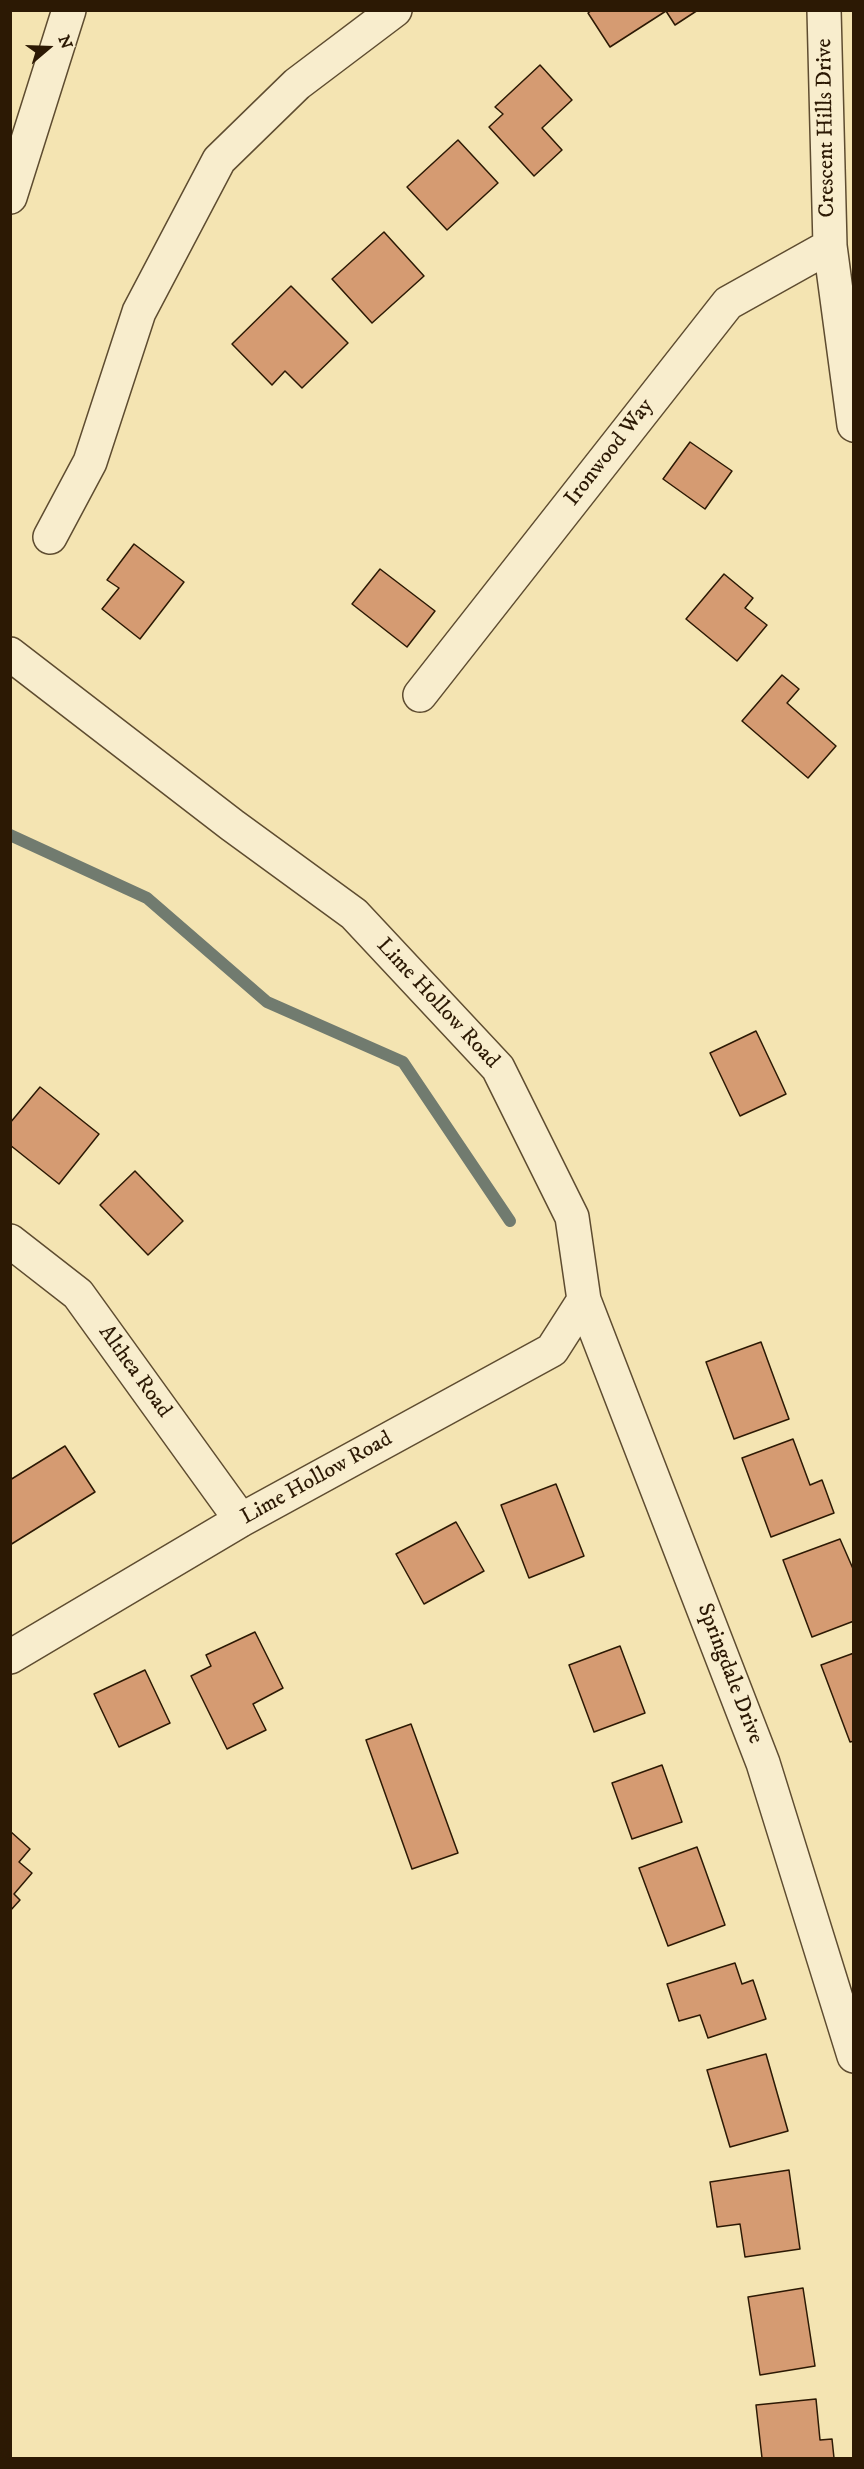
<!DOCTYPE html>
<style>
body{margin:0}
#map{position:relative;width:864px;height:2469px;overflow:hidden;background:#f4e4b2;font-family:"IM FELL DW Pica",serif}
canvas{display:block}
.frame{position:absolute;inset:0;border:12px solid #2c1904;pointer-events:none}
.north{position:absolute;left:18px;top:18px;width:60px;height:60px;-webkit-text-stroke:4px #f8edcd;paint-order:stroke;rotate:71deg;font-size:16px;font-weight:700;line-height:24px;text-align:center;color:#2c1904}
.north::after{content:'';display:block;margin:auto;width:21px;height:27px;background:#2c1904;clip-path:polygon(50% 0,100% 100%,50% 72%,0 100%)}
</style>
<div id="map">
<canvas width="864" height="2469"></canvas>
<div class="frame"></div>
<div class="north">N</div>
</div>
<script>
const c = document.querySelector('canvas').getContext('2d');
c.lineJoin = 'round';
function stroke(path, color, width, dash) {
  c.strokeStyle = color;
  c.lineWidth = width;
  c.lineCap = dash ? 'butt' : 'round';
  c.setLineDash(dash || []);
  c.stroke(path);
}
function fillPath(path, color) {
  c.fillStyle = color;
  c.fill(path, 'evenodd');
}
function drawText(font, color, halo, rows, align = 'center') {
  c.font = font + ' "IM FELL DW Pica",serif';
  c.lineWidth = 4.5;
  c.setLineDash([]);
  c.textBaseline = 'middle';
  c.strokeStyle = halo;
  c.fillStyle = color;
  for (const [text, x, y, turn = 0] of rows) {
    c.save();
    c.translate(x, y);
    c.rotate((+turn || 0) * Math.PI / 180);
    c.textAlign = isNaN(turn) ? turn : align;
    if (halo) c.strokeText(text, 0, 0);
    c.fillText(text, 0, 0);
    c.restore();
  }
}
const stream = new Path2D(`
 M10 835 147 898 267 1002 403 1062 510 1221`);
const building = new Path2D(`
 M592 10H698L675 25 666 11 610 47 588 13Z
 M540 65 572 100 542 128 562 150 534 176 489 127 503 114 495 107Z
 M458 140 498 183 447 230 407 187Z
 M384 232 424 276 372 323 332 279Z
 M291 286 348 343 302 388 285 371 272 385 232 344Z
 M690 442 732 471 705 509 663 479Z
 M134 544 184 582 140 639 102 609 119 588 107 580Z
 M380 569 435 611 407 647 352 604Z
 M724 574 753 598 745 608 767 625 737 661 686 619Z
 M782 675 799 689 787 703 836 746 808 778 742 721Z
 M756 1031 786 1094 740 1116 710 1053Z
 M40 1087 99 1134 59 1184 10 1145V1123Z
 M135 1171 183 1221 148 1255 100 1205Z
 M761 1342 789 1419 734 1439 706 1362Z
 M793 1439 810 1485 822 1480 834 1513 771 1537 742 1458Z
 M65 1446 95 1492 10 1545V1480Z
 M556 1484 584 1556 529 1578 501 1505Z
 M456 1522 484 1571 424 1604 396 1554Z
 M840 1539 854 1571V1621L812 1637 783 1560Z
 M255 1632 283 1688 253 1704 266 1730 227 1749 191 1676 211 1666 206 1655Z
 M620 1646 645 1713 594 1732 569 1665Z
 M854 1653V1741L850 1742 821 1665Z
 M145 1670 170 1723 119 1747 94 1694Z
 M411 1724 458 1853 412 1869 366 1740Z
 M662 1765 682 1822 632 1839 612 1783Z
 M10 1831 30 1849 19 1862 32 1873 14 1894 20 1900 10 1911Z
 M697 1847 725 1925 668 1946 639 1868Z
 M735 1963 742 1984 753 1980 766 2019 708 2038 700 2015 679 2021 667 1984Z
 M766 2054 788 2131 730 2147 707 2070Z
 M789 2170 800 2249 745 2257 740 2224 717 2227 710 2182Z
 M803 2288 815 2366 760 2375 748 2297Z
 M816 2399 820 2440 832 2439 834 2458H762L756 2405Z`);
const minor = new Path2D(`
 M824 10 830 246 854 425
 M10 197 69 10
 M50 537 90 462 139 312 219 160 297 84 395 10
 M10 654 232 825 354 914 498 1068 572 1217 584 1300 763 1763 854 2056
 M420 695 728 303 830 246
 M10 1241 78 1294 241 1520
 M10 1657 241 1520 552 1350 584 1300`);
const streetNames = [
 ["Crescent Hills Drive",827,128,-91],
 ["Ironwood Way",610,453,-52],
 ["Lime Hollow Road",437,1004,47],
 ["Althea Road",134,1372,54],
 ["Lime Hollow Road",317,1479,-29],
 ["Springdale Drive",729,1674,69]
];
stroke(stream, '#717b6f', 12);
fillPath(building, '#d59b72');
stroke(building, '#2c1904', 1.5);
stroke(minor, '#5e4c30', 36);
stroke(minor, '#f8edcd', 33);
drawText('22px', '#2c1904', '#f8edcd', streetNames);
</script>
